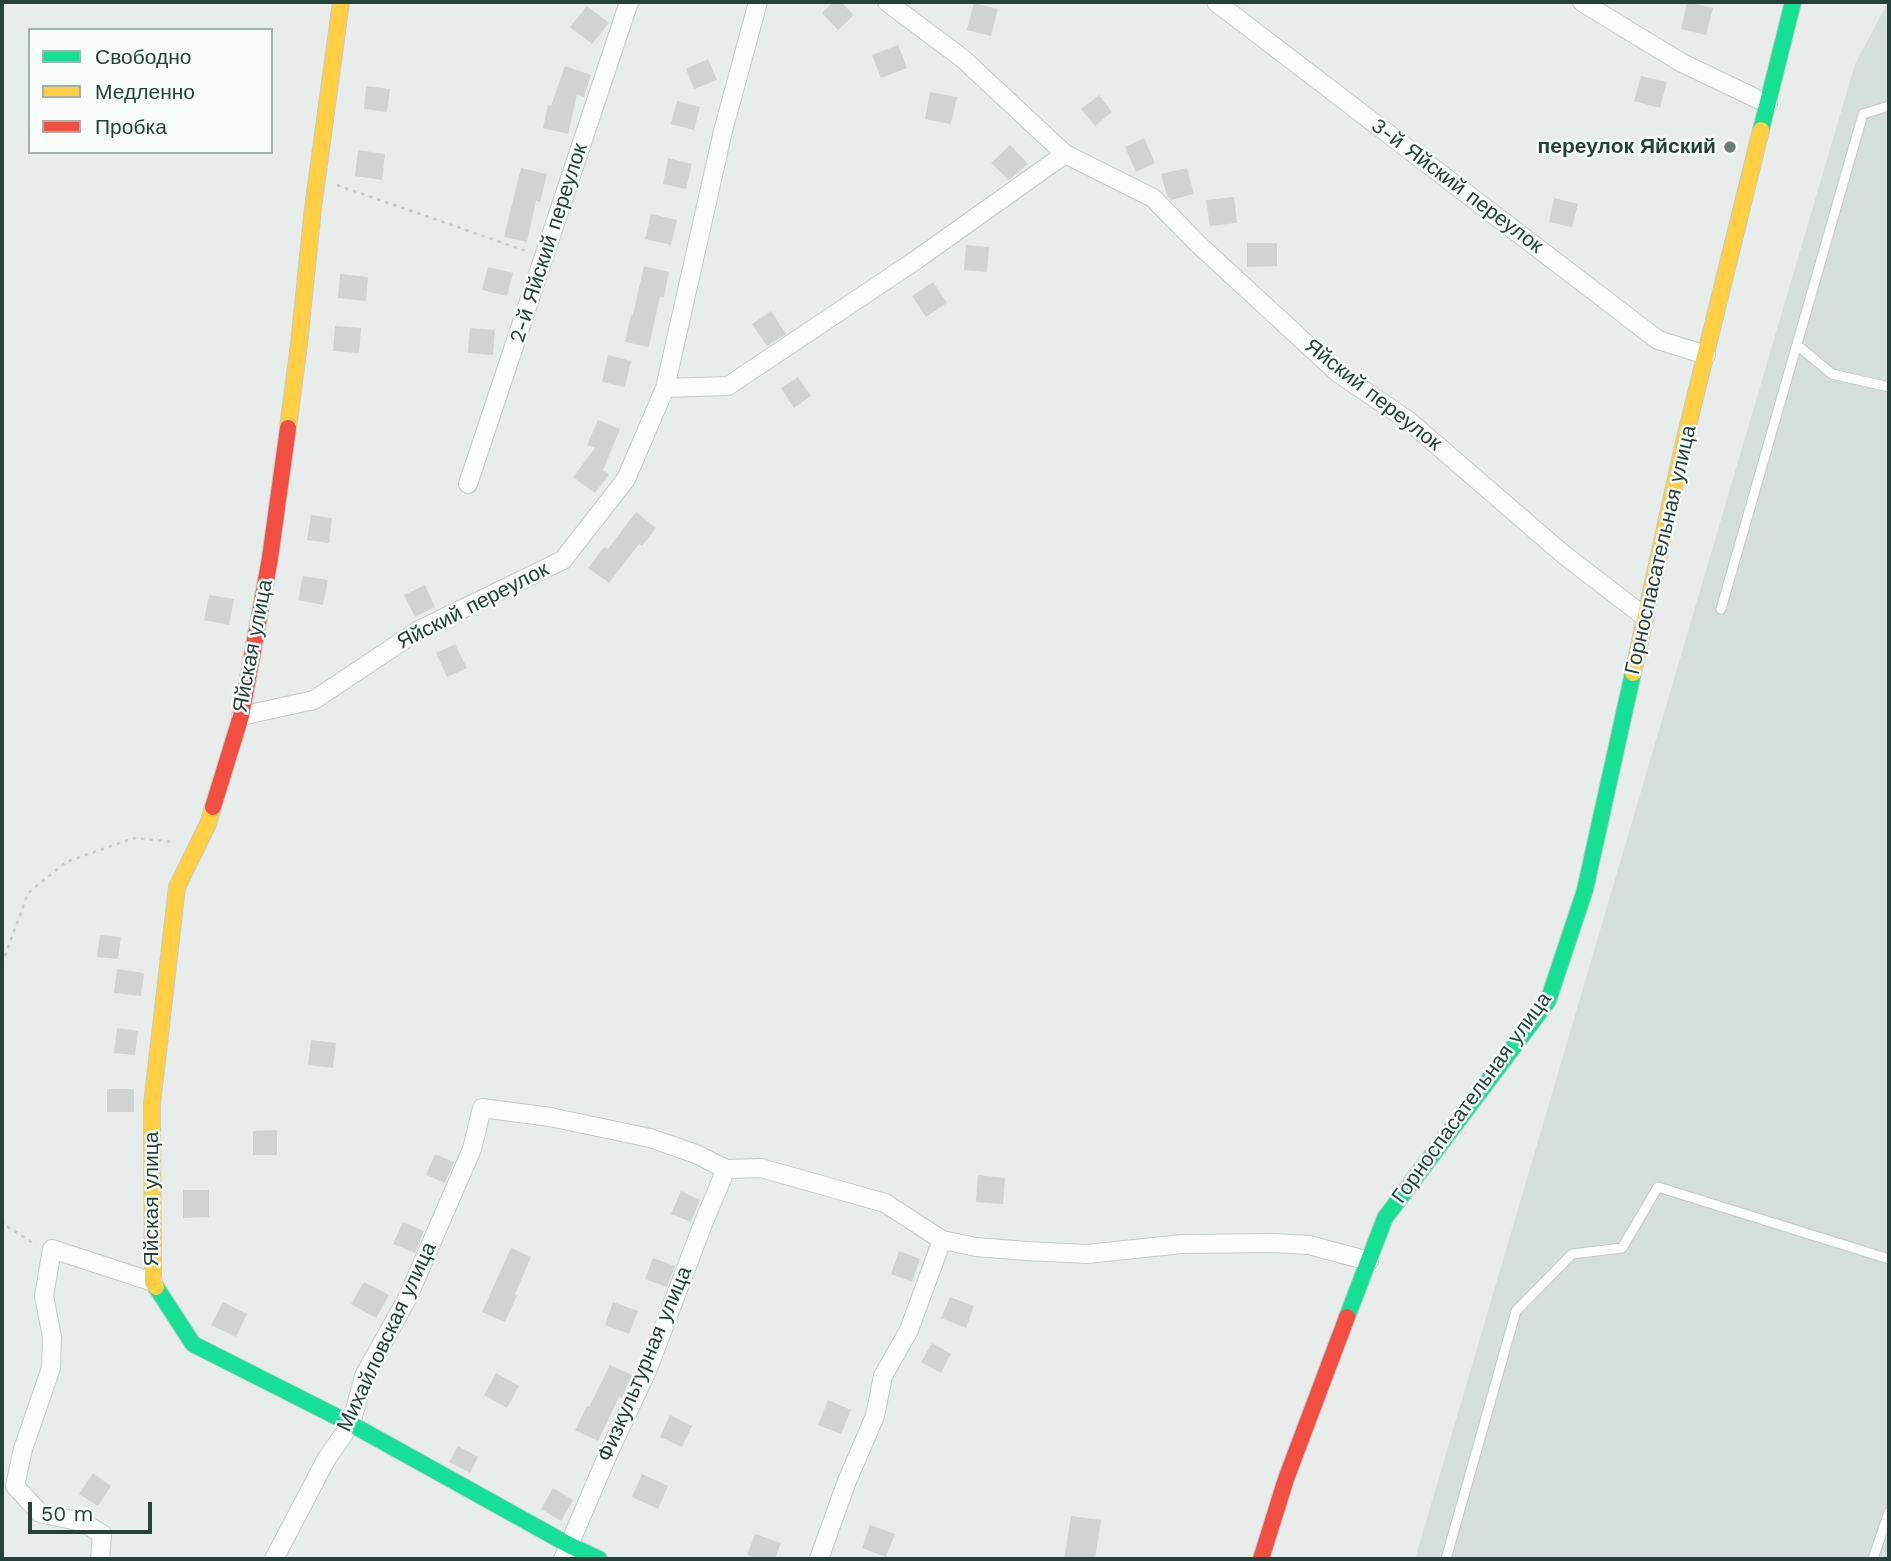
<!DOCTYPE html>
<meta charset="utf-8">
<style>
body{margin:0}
#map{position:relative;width:1891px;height:1561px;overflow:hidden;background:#e8edeb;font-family:"Work Sans",sans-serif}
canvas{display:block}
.frame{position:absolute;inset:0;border:4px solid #24423a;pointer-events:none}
.legend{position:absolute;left:28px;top:28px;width:245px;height:126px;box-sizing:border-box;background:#f7fbf9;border:2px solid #a3b1ad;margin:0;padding:9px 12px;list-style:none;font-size:21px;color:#24423a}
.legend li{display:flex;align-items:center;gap:14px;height:35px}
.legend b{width:35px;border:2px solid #a3b1ad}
.scale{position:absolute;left:28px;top:1502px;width:124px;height:32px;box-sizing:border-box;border:4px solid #24423a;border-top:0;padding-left:9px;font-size:21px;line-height:24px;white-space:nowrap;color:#24423a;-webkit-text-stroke:5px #f7fbf9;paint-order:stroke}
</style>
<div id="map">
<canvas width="1891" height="1561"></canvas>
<div class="frame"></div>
<ul class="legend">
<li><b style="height:9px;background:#16e098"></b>Свободно</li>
<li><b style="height:9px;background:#ffcf43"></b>Медленно</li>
<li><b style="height:9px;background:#f24e42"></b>Пробка</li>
</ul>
<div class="scale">50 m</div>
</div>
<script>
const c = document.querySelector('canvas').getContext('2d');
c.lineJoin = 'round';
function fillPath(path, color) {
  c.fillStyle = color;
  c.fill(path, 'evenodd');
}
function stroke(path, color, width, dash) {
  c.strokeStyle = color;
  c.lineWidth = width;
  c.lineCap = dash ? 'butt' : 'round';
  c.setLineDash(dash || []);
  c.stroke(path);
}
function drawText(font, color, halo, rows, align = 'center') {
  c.font = font + ' "Work Sans",sans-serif';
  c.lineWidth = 5;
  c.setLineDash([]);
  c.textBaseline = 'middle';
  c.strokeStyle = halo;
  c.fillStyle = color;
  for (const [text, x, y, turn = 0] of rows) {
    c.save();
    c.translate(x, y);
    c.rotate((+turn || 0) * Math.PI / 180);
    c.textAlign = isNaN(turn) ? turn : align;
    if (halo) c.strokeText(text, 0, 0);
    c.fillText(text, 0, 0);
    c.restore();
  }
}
const built = new Path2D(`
 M1888 2 1889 1559H1415L1855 64Z`);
const building = new Path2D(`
 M833 2H841L854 15 838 30 822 13Z
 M1687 2 1713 8 1706 35 1681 29Z
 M974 3 998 9 991 36 967 30Z
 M587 6 609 23 592 44 570 27Z
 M898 45 907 68 881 78 872 55Z
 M708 59 717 80 694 89 686 69Z
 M565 66 591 75 584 97 577 95 568 134 543 128 548 105 551 106Z
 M1641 76 1667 82 1660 108 1634 101Z
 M366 86 390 89 387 112 364 109Z
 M930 92 957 97 951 124 925 119Z
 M1099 95 1112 112 1095 126 1081 109Z
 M677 101 700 107 694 130 671 124Z
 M1144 138 1155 163 1136 172 1125 147Z
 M1010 145 1028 164 1009 180 991 163Z
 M358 150 385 154 382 180 355 176Z
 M668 158 692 164 686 189 663 184Z
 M521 168 547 174 540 202 536 201 527 242 504 237Z
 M1187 168 1194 194 1171 200 1167 196 1161 174Z
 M1234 197 1237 223 1210 226 1206 200Z
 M1554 198 1578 204 1572 227 1549 222Z
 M651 214 677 220 671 245 645 239Z
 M1247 243H1277V266L1247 267Z
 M966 245 989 247 987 272 964 270Z
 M644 266 669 272 664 297 660 296 649 347 625 342 631 315H633Z
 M488 267 513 273 507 296 482 290Z
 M340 274 368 277 366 301 338 298Z
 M933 282 947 303 926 317 912 296Z
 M771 311 786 334 767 346 752 324Z
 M335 326 361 328 359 353 333 351Z
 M470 328 495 330 493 355 468 353Z
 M608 355 631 361 625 387 602 382Z
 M798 377 811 396 794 408 781 388Z
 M598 420 620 429 603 470 609 475 595 493 573 477 595 448 587 445Z
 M636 512 656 528 642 546 639 544 609 583 588 568 604 547 608 549Z
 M311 515 332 518 329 543 307 540Z
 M303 576 328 580 323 605 298 600Z
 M425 585 435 607 415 617 404 595Z
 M209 595 234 599 229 625 204 620Z
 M455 644 467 668 447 677 436 653Z
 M100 935 121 937 118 959 97 957Z
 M117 969 144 973 141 996 114 993Z
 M117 1028 138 1031 135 1055 114 1053Z
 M311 1040 336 1043 333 1068 308 1065Z
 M107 1089H134V1112H107Z
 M277 1130V1155H253V1131Z
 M435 1154 454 1162 445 1183 426 1175Z
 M978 1175 1005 1178 1003 1204 976 1202Z
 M183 1190H209V1217L183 1218Z
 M681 1191 700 1200 691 1222 671 1214Z
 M403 1222 424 1231 415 1253 393 1244Z
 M511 1248 531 1257 515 1294 517 1295 505 1322 482 1312Z
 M899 1251 920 1259 912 1282 891 1274Z
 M653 1258 675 1266 667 1287 645 1279Z
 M364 1282 389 1295 376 1318 351 1304Z
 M950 1297 974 1306 966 1328 941 1318Z
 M223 1302 247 1314 236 1337 211 1325Z
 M613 1302 638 1311 629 1334 605 1325Z
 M932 1343 951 1354 941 1373 921 1362Z
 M610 1365 632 1375 622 1398 619 1397 598 1441 575 1430 587 1406 589 1407Z
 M496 1373 519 1386 507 1408 484 1395Z
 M828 1400 851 1410 841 1434 818 1425Z
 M670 1415 692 1426 682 1447 660 1437Z
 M458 1446 478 1457 470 1473 449 1462Z
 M93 1473 111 1486 98 1506 79 1494Z
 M642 1474 668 1486 658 1509 632 1497Z
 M553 1488 573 1500 561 1521 541 1509Z
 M1071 1516 1101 1520 1095 1559H1064Z
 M870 1525 895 1534 886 1557 862 1548Z
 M755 1534 781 1543 775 1559H759L747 1555Z`);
const path = new Path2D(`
 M337 185 529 252
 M2 964 28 893 66 862 134 838 175 842
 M2 1220 5 1225 36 1245`);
const lane = new Path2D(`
 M1797 345 1832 374 1889 387
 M1721 609 1863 114 1889 106
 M1446 1559 1516 1311 1572 1254 1622 1248 1658 1187 1889 1259
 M1873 1559 1889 1512`);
const street = new Path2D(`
 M887 2 962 58 1065 154
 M1216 2 1658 340 1706 355
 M1582 2 1682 63 1768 104
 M665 388 728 386 916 260 1065 154 1153 198 1198 244 1338 373 1409 421 1563 554 1645 617
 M468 484 629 2
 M241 716 314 700 419 630 563 560 626 479 665 388 723 131 758 2
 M100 1559 102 1534 82 1522 40 1513 15 1486 23 1449 51 1368 52 1337 44 1296 52 1249 153 1282
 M274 1559 327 1458 351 1424 364 1376 407 1299 472 1149 482 1108 550 1117 650 1138 696 1154 726 1169 761 1168 885 1203 942 1240 976 1247 1027 1251 1087 1254 1182 1244 1273 1243 1309 1245 1369 1261
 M563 1559 609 1452 647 1371 703 1224 726 1169
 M819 1559 847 1481 875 1416 883 1376 909 1330 942 1240`);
const fast = new Path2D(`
 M1761 130 1793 2
 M156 1287 193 1344 351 1424 569 1545 599 1559
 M1347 1317 1385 1218 1548 1001 1585 890 1633 673`);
const slow = new Path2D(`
 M288 428 299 344 313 208 341 2
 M1633 673 1684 442 1761 130
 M156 1287 153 1282 152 1104 177 887 208 824 213 807`);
const jam = new Path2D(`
 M213 807 241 716 270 558 288 428
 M1261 1559 1286 1479 1347 1317`);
const markers = [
 [1730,147,7,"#697e78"]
];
const poiNames = [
 ["переулок Яйский",1716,147]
];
const streetNames = [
 ["3-й Яйский переулок",1457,186,37],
 ["2-й Яйский переулок",549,243,-72],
 ["Яйский переулок",1373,395,38],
 ["Горноспасательная улица",1661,550,-77],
 ["Яйский переулок",473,606,-27],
 ["Яйская улица",253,646,-79],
 ["Горноспасательная улица",1472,1098,-54],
 ["Яйская улица",152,1199,-90],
 ["Михайловская улица",387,1337,-65],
 ["Физкультурная улица",645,1364,-67]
];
fillPath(built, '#d6dedb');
fillPath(building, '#cfd4d2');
stroke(lane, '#c5cac8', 11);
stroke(street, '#c5cac8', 20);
stroke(fast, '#c3cbc8', 18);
stroke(slow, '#c3cbc8', 18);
stroke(jam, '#c3cbc8', 18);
stroke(path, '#c3ccca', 2.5, [3.5, 5]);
stroke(lane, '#fcfcfc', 9);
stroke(street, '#fcfcfc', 18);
stroke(fast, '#16e098', 16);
stroke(slow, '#ffcf43', 16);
stroke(jam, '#f24e42', 16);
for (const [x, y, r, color] of markers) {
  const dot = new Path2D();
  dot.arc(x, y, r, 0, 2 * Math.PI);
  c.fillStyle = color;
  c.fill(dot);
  stroke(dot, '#f7fbf9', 2.5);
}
drawText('bold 21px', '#24423a', '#f7fbf9', poiNames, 'right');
drawText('21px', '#24423a', '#f7fbf9', streetNames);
</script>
